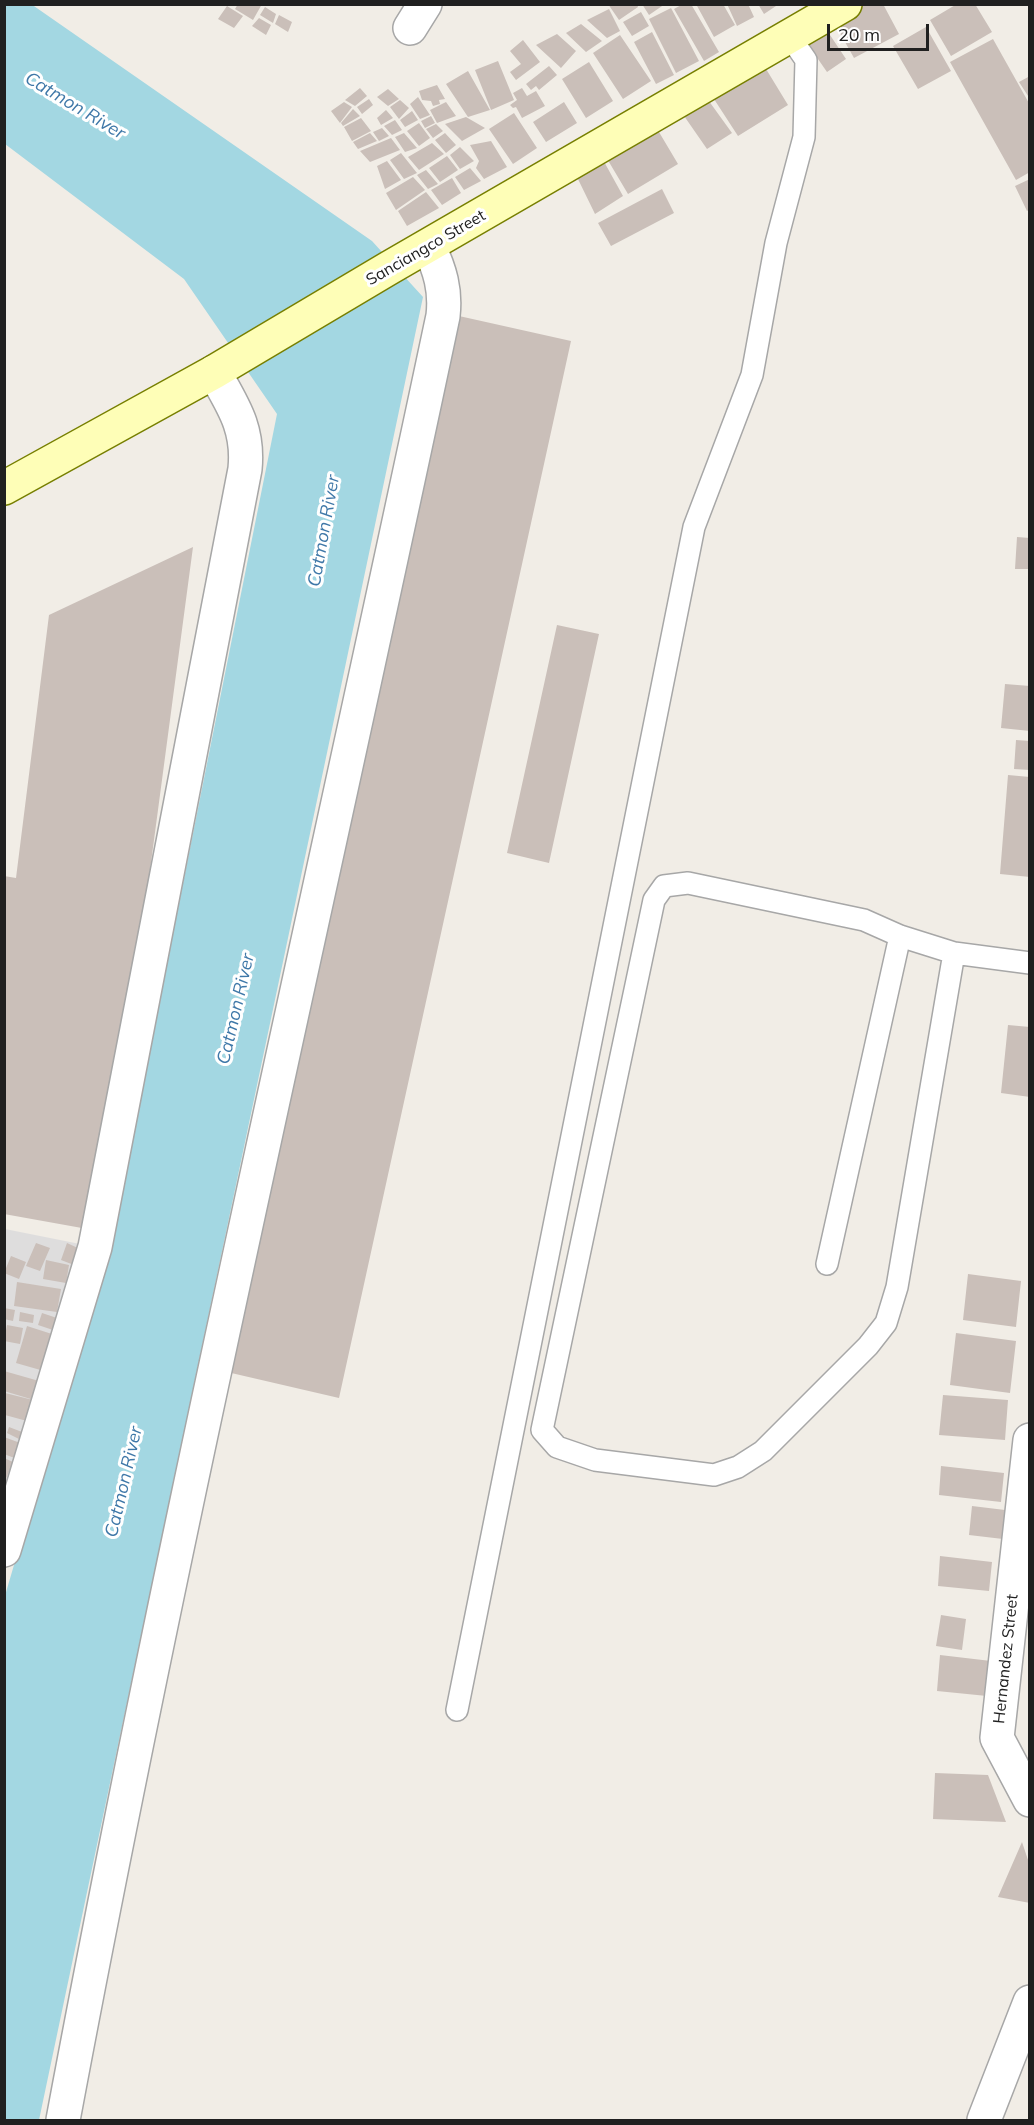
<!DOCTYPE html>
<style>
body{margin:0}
#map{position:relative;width:1034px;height:2125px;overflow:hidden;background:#f1ede6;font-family:Mulish,sans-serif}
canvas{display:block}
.frame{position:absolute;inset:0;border:6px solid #202020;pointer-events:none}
.scale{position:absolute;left:827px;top:24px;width:102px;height:27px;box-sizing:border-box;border:3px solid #202020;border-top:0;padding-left:8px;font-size:18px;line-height:21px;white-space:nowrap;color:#202020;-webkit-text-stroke:4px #fff;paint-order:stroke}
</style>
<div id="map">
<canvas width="1034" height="2125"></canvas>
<div class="frame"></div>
<div class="scale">20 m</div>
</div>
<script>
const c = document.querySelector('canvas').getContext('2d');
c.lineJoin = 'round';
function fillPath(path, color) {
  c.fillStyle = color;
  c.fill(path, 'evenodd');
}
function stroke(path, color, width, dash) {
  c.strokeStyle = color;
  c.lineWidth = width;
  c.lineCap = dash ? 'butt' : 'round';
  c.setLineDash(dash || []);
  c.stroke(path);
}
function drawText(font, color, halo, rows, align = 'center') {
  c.font = font + ' Mulish,sans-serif';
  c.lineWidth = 6;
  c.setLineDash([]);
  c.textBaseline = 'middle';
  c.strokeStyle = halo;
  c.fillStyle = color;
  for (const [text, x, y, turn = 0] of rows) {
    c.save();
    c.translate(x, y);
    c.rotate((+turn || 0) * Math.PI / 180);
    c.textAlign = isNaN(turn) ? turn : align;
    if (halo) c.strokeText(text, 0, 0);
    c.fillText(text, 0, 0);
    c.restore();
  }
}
const residential = new Path2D(`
 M5 1229 85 1245 5 1509Z`);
const water = new Path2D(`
 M31 4 372 241 423 297 39 2120H5L4 1599 116 1218 277 414 184 279 5 144V5Z`);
const building = new Path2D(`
 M238 4H262L253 20 235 9Z
 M608 4H637L638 7 619 20Z
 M642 4H665L649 15Z
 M683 4H691L719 52 704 61 674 9Z
 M696 4H723L735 25 714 37Z
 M727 4H748L754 17 737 26Z
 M758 4H779L764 14Z
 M854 4H883L899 34 854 58 831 17Z
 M957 4H975L992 32 951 56 930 20Z
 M227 6 243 16 234 28 218 19Z
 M265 7 276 14 273 23 260 15Z
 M671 8 699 61 676 73 649 19Z
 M609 9 620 31 607 38 587 20Z
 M641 12 649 26 632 36 623 22Z
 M279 15 292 22 288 32 275 24Z
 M259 18 271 25 266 35 252 26Z
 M822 23 846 59 827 72 802 36Z
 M581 24 602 41 586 52 566 33Z
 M926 27 951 71 918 89 893 46Z
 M652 32 674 75 656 84 634 42Z
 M557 34 576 51 561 68 536 45Z
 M620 35 651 81 623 99 593 53Z
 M993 39 1030 105V172L1016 180 950 62Z
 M523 40 540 62 516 80 510 72 521 64 510 51Z
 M498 61 514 100 491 110 475 70Z
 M589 62 613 101 586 118 562 79Z
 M763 64 788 105 738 136 712 96Z
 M549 66 557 75 539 90 536 86 531 90 526 84Z
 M468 71 490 110 468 117 446 84Z
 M1030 76V99L1019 82Z
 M437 85 445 99 439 100 440 104 433 106 431 101 422 100 419 91Z
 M360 88 367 96 355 106 345 100Z
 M522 88 527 96 536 91 545 106 522 118 516 107 513 108 510 105 517 100 513 93Z
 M388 89 399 99 388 106 377 97Z
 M418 97 430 115 420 119 410 104Z
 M706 97 732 133 707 149 682 113Z
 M369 99 373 105 362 114 357 107Z
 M400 100 409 108 399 119 390 107Z
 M344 102 352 107 340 123 331 111Z
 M446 102 456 116 437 123 430 110Z
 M564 102 577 123 546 142 533 122Z
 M353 109 360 116 343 126 341 123Z
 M386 110 393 118 381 125 377 118Z
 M412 111 418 120 405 127 400 120Z
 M514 113 537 148 513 164 489 129Z
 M431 116 435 123 425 128 421 121Z
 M466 117 485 128 462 141 445 124Z
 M361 118 371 131 352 141 344 127Z
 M395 120 402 130 392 135 384 126Z
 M419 123 430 138 419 146 407 131Z
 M436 124 443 131 433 138 426 129Z
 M656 127 678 164 628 194 606 157Z
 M382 128 389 136 379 141 373 132Z
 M370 133 377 141 358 149 353 142Z
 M404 133 417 148 405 152 395 137Z
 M445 133 456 145 446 153 435 140Z
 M391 138 400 150 370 162 360 151Z
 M491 141 507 167 484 179 476 168 479 161 470 145Z
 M432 143 444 154 419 170 408 157Z
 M460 147 474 161 460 169 450 155Z
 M401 153 417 173 404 179 390 160Z
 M447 156 458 170 440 182 429 168Z
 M602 158 623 196 595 214 576 175Z
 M387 161 401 180 385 189 377 166Z
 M470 168 481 181 464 190 455 177Z
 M426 170 438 184 428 189 417 175Z
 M413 177 425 190 396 210 386 193Z
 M452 178 461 193 442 205 431 190Z
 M1030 179V209L1027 211 1015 186Z
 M662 189 674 213 611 246 598 223Z
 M426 192 439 208 407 226 398 211Z
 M459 316 571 341 339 1398 227 1372Z
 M1017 537 1030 538V569H1015Z
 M193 547 136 975 93 1230 4 1214V876L16 878 49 615Z
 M557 625 599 634 549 863 507 853Z
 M1005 684 1030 686V731L1001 728Z
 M1016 740 1030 741V770L1014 769Z
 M1008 775 1030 777V877L1000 874Z
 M1008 1025 1030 1027V1097L1001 1093Z
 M36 1243 50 1248 40 1271 26 1266Z
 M67 1243 80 1249 74 1265 61 1260Z
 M11 1256 26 1262 19 1279 4 1273Z
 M46 1260 69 1265 66 1283 43 1279Z
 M968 1274 1021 1281 1016 1327 963 1320Z
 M17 1282 61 1289 57 1312 14 1306Z
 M4 1308 15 1310 13 1321 4 1319Z
 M20 1312 34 1315 33 1323 19 1321Z
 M42 1313 57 1318 53 1330 38 1325Z
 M7 1325 23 1328 20 1344 4 1341Z
 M27 1326 55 1335 44 1371 16 1363Z
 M956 1333 1016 1341 1010 1393 950 1385Z
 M4 1371 39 1381 34 1400 4 1391Z
 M5 1393 33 1400 27 1421 5 1415Z
 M943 1395 1008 1400 1005 1440 939 1435Z
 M9 1427 22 1432 19 1439 7 1433Z
 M4 1437 23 1444 17 1459 4 1454Z
 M4 1458 13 1462 5 1481H4Z
 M941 1466 1004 1473 1001 1502 939 1495Z
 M972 1506 1005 1510 1003 1539 969 1535Z
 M940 1556 992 1562 989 1591 938 1586Z
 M941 1615 966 1619 962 1650 936 1646Z
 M940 1655 991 1661 987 1696 937 1691Z
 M935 1773 988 1775 1006 1822 933 1819Z
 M1022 1842 1030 1866V1903L998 1897Z`);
const lane = new Path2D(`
 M954 953 897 1287 886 1323 868 1346 763 1451 738 1467 714 1475 595 1460 557 1447 542 1430 654 900 664 886 688 883 864 920 900 936 954 953 1030 963
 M827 1264 900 936
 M457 1710 694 527 752 375 776 243 804 137 806 60 790 37`);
const street = new Path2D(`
 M410 28 425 4
 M1030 1440 997 1738 1030 1800
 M4 1550 95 1247 245 469C249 428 233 406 214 372
 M63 2120C176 1516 316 917 443 316 446 290 440 270 429 247
 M984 2120 1030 2002`);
const secondary = new Path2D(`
 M4 488 214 372 389 268 845 4`);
const streetNames = [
 ["Sanciangco Street",426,248,-30],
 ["Hernandez Street",1006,1659,-84]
];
const waterNames = [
 ["Catmon River",75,106,31],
 ["Catmon River",324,531,-80],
 ["Catmon River",236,1009,-77],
 ["Catmon River",124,1482,-77]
];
fillPath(residential, '#dedddd');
fillPath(water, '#a3d7e2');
fillPath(building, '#cabfb9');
stroke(lane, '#a7a7a7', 24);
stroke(street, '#a7a7a7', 36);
stroke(secondary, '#777f00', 36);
stroke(lane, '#fff', 21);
stroke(street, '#fff', 33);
stroke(secondary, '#fefeb7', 33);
drawText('16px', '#202020', '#fff', streetNames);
drawText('italic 18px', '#3f78a8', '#fff', waterNames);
</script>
